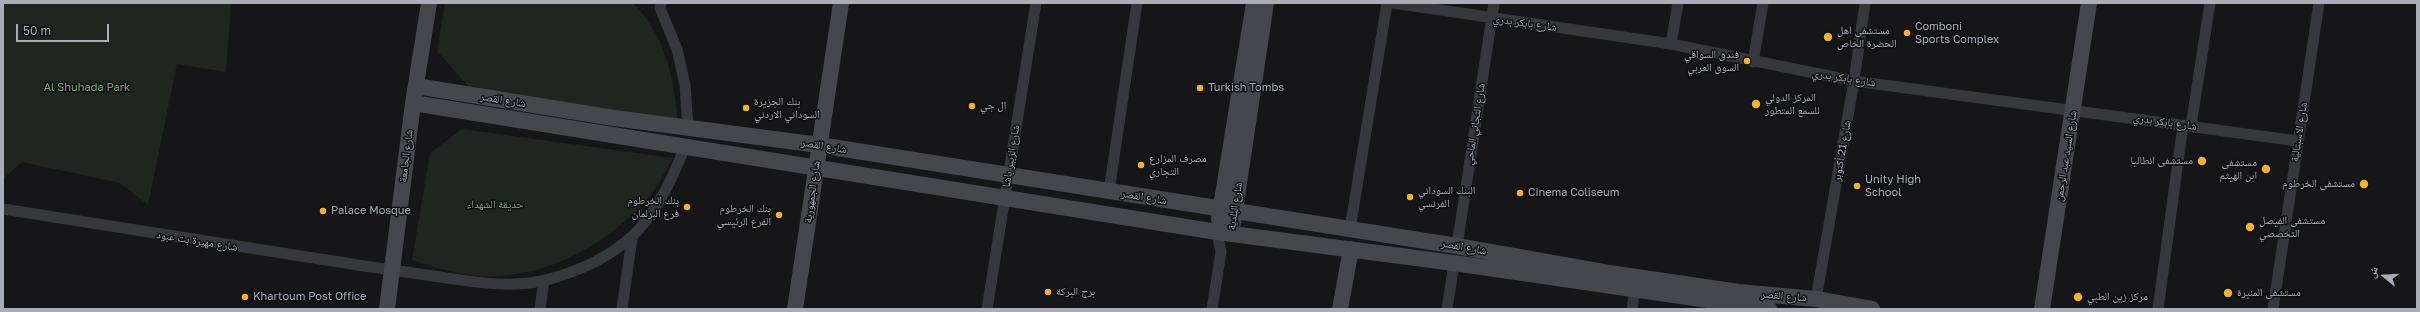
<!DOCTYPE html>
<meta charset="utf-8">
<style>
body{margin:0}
#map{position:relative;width:2420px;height:312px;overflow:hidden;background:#161618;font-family:"Golos Text","Noto Naskh Arabic",sans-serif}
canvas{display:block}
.frame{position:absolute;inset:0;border:4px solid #a8adb8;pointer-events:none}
.north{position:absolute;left:2364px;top:256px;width:40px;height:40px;-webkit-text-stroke:3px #111113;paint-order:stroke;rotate:288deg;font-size:11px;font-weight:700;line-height:16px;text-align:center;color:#a8adb8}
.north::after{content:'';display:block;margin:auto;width:14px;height:18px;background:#a8adb8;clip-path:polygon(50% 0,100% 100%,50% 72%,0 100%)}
.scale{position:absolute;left:16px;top:24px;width:93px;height:18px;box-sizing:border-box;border:2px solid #a8adb8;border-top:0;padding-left:5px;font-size:12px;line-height:14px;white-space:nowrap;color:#a8adb8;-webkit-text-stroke:3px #111113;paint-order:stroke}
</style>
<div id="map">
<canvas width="2420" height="312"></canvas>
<div class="frame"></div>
<div class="north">ش</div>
<div class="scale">50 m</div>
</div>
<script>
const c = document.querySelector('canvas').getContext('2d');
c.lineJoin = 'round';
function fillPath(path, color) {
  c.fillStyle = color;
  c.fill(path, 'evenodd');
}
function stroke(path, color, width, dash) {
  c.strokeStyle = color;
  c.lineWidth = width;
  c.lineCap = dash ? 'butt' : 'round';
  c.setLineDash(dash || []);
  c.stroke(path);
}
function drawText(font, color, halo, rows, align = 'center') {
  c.font = font + ' "Golos Text","Noto Naskh Arabic",sans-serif';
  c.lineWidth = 3;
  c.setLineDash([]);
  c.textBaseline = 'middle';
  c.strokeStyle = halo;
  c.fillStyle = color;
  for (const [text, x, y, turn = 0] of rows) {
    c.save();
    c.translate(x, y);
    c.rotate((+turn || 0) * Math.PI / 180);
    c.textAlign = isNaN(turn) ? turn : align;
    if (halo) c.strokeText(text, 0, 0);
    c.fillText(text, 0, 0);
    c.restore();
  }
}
const green = new Path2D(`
 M3 3H231L226 72 177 64 148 205 120 183 22 162 3 179Z
 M445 3H633C666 37 674 78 678 122L469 87 437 51Z
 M462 129 673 158C665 171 658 186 649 197 602 252 526 289 453 272 439 269 426 264 412 260L430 153Z`);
const street = new Path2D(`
 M661 3 660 8 677 49 685 85 688 127
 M1393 3 1671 44 1854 81 2298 141
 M1671 44 1678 3
 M1753 62 1763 3
 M2191 126 2210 3
 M1109 191 1137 3
 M3 209C121 227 239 247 358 265 385 269 413 273 440 277 481 283 519 290 560 276 634 252 657 216 685 147
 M1350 229 1387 3
 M1457 246 1494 3
 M1816 299 1854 81 1865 3
 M540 309 544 281
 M622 309 632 238
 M987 309 1036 3
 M1212 309 1221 252 1217 232
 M1447 309 1454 263
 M1632 309 1635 288
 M2158 309 2183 125
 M2273 309 2319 3`);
const secondary = new Path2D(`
 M416 86 614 118 819 145 1457 246 1609 273 1739 292 1816 299 1872 309
 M413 103 1217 232 1454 263 1769 309
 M1219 219 1254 3
 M1233 223 1266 3
 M387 309 413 103 429 3
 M795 309 841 3
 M1340 309 1351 249
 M2042 309 2089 3`);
const markers = [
 [1907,33,4,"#f2b134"],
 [1828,37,5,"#f2b134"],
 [1747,61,4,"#f2b134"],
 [1200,88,4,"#f2b134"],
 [1756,104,5,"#f2b134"],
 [972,106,4,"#f2b134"],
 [746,108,4,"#f2b134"],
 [2202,161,5,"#f2b134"],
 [1141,165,4,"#f2b134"],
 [2266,169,5,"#f2b134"],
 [2364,184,5,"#f2b134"],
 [1857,186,4,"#f2b134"],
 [1520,193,4,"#f2b134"],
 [1410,197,4,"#f2b134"],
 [687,207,4,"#f2b134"],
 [323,211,4,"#f2b134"],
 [779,215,4,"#f2b134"],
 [2250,227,5,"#f2b134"],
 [1048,292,4,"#f2b134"],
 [2228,293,5,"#f2b134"],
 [245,297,4,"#f2b134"],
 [2078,297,5,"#f2b134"]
];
const streetNames = [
 ["شارع بابكر بدري",1525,23,8],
 ["شارع بابكر بدري",1844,78,9],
 ["شارع القصر",503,100,9],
 ["شارع بابكر بدري",2165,122,8],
 ["شارع التجاني الماحي",1475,124,-81],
 ["شارع الاسبتالية",2299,132,-81],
 ["شارع القصر",824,146,9],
 ["شارع 21 أكتوبر",1842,151,-80],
 ["شارع الجامعة",406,156,-83],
 ["شارع الزبير باشا",1011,156,-81],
 ["شارع السيد عبد الرحمن",2066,156,-81],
 ["شارع الجمهورية",812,192,-82],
 ["شارع القصر",1144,197,9],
 ["شارع البلدية",1235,206,-81],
 ["شارع مهيرة بت عبود",197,241,9],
 ["شارع القصر",1464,247,10],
 ["شارع القصر",1784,296,5]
];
const poiNames = [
 ["Comboni",1915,27],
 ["Sports Complex",1915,40],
 ["مستشفى اهل",1837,31],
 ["الحضرة الخاص",1837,44],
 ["فندق السواقي",1739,55,"right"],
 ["السوق العربي",1739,68,"right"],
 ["Turkish Tombs",1208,88],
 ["المركز الدولي",1765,98],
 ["للسمع المتطور",1765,111],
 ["بنك الجزيرة",754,102],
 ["السوداني الاردني",754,115],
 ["ال جي",980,106],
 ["مصرف المزارع",1149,159],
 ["التجاري",1149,172],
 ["مستشفى انطاليا",2193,161,"right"],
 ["مستشفى",2257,163,"right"],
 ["ابن الهيثم",2257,176,"right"],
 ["Unity High",1865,180],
 ["School",1865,193],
 ["مستشفى الخرطوم",2355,184,"right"],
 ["البنك السوداني",1418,191],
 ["الفرنسي",1418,204],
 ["Cinema Coliseum",1528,193],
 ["بنك الخرطوم",679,201,"right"],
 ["فرع البرلمان",679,214,"right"],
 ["بنك الخرطوم",771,209,"right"],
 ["الفرع الرئيسي",771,222,"right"],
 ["Palace Mosque",331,211],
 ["مستشفى الفيصل",2259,221],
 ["التخصصي",2259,234],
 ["برج البركة",1056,292],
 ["مستشفى المنيرة",2237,293],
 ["Khartoum Post Office",253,297],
 ["مركز زين الطبي",2087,297]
];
const parkNames = [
 ["Al Shuhada Park",87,88],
 ["حديقة الشهداء",495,205]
];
fillPath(green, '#1e261f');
stroke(street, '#37383d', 11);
stroke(secondary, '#45474d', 16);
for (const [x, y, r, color] of markers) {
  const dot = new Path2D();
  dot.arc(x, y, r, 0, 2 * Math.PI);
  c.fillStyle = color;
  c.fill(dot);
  stroke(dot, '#111113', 1.5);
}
drawText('11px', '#a8adb8', '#111113', streetNames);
drawText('11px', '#a8adb8', '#111113', poiNames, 'left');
drawText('11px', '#7fa381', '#111113', parkNames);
</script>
